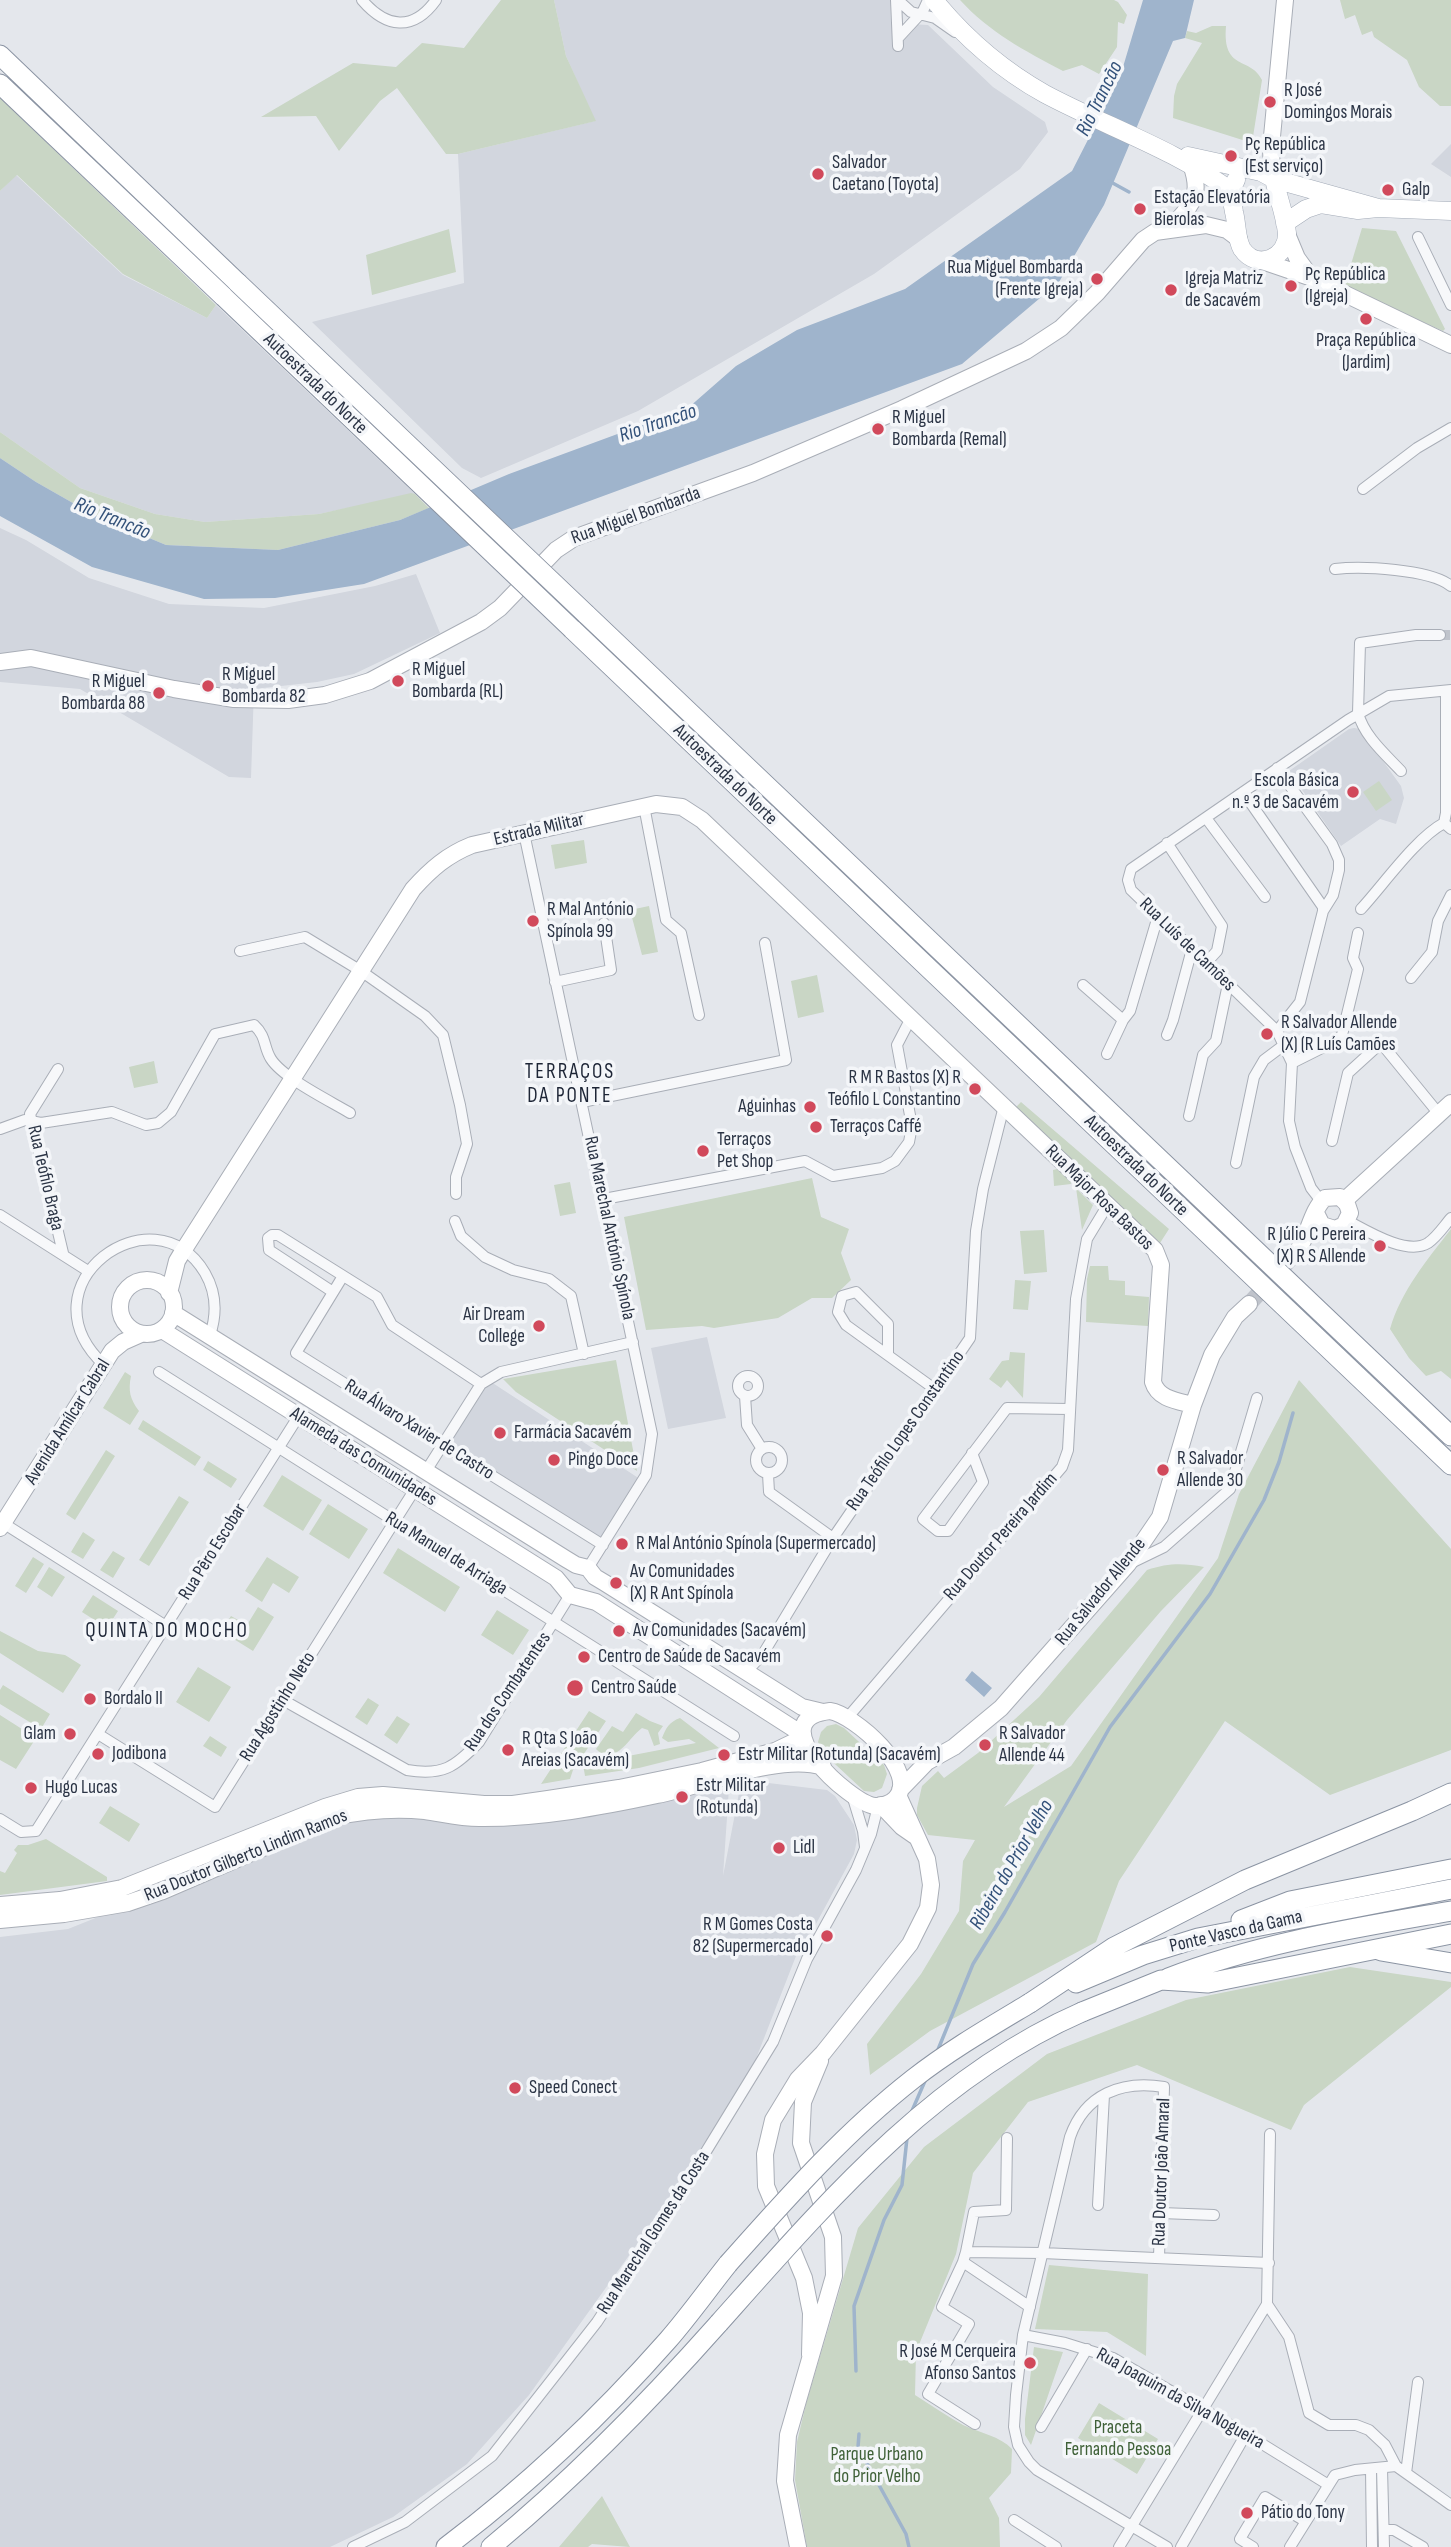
<!DOCTYPE html>
<meta charset="utf-8">
<style>
body{margin:0}
canvas{display:block;background:#e4e7ec}
</style>
<canvas width="1451" height="2547"></canvas>
<script>
const c = document.querySelector('canvas').getContext('2d');
c.lineJoin = 'round';
function fillPath(path, color) {
  c.fillStyle = color;
  c.fill(path, 'evenodd');
}
function stroke(path, color, width, dash) {
  c.strokeStyle = color;
  c.lineWidth = width;
  c.lineCap = dash ? 'butt' : 'round';
  c.setLineDash(dash || []);
  c.stroke(path);
}
function drawText(font, color, halo, rows, align = 'center') {
  c.font = font + ' "Sofia Sans Condensed",sans-serif';
  c.lineWidth = 7;
  c.setLineDash([]);
  c.textBaseline = 'middle';
  c.strokeStyle = halo;
  c.fillStyle = color;
  for (const [text, x, y, turn = 0] of rows) {
    c.save();
    c.translate(x, y);
    c.rotate((+turn || 0) * Math.PI / 180);
    c.textAlign = isNaN(turn) ? turn : align;
    if (halo) c.strokeText(text, 0, 0);
    c.fillText(text, 0, 0);
    c.restore();
  }
}
const built = new Path2D(`
 M554 0H890L891 23 928 25 993 87 1045 122 1048 132 1020 169 874 274 638 411 481 478 462 468 312 322 464 283 458 154 595 121 566 56Z
 M1451 144V177L1431 164Z
 M16 175 123 275 207 318 216 305 415 494 319 514 205 522 155 514 80 488 0 432V191Z
 M0 528 26 540 89 578 169 604 264 608 375 586 416 574 440 633 354 674 317 682 254 689 251 778 229 777 80 689 0 682Z
 M1354 728 1360 729 1401 786 1404 798 1396 824 1380 819 1341 846 1289 771 1349 729Z
 M707 1337 726 1418 668 1429 651 1348Z
 M488 1380 643 1481 603 1545 443 1445Z
 M760 1782 827 1790 835 1796 854 1825 857 1840 854 1854 799 1955 786 1951 796 1956 752 2069 653 2222 529 2395 467 2464 393 2517 330 2547H0V1937L68 1929 326 1826 388 1813H594L729 1788 723 1876 739 1793Z`);
const green = new Path2D(`
 M501 0H554L566 56 596 121 458 154H446L397 88 380 101 339 151 316 116 261 117 353 63 396 67 422 43 464 48Z
 M960 0H1114L1118 2 1127 15 1124 24 1118 22 1117 47 1099 74 1082 65 1063 71C1025 51 989 32 960 0Z
 M1340 0H1451V106H1440L1419 87 1407 60 1374 37 1372 31 1362 35 1355 15 1345 19Z
 M1212 26H1226C1222 72 1251 56 1262 80L1252 143 1173 118 1174 96 1177 84 1202 43 1185 38 1187 31 1196 33Z
 M0 98 216 305 207 318 123 274 17 175 0 191Z
 M1362 228 1396 231 1445 329 1443 331 1346 288 1345 284Z
 M449 229 456 272 372 295 366 255Z
 M0 432 80 488 155 514 205 522 319 514 411 493 415 494 429 508 400 520 278 550 166 545 94 515 36 482 0 458Z
 M1379 781 1392 800 1376 811 1363 792Z
 M584 840 587 863 555 869 551 845Z
 M649 906 658 952 642 955 630 910Z
 M817 975 824 1012 798 1018 791 981Z
 M154 1061 158 1083 134 1088 129 1067Z
 M1021 1102 1169 1229 1160 1243 1016 1107Z
 M1057 1169 1070 1179 1071 1184 1054 1186 1053 1170Z
 M812 1178 821 1217 849 1229 841 1253 851 1280 832 1298H812L778 1318 714 1328 702 1326 646 1330 624 1217Z
 M570 1182 576 1213 560 1216 554 1185Z
 M1076 1188 1093 1205 1082 1230Z
 M1451 1229V1379L1441 1371 1426 1376 1409 1358 1390 1329C1401 1291 1427 1260 1451 1229Z
 M1044 1230 1047 1272 1024 1274 1020 1231Z
 M1090 1266H1108L1109 1280 1125 1281V1295L1149 1297 1148 1326 1086 1322 1087 1279Z
 M1015 1280 1031 1281 1028 1310 1013 1309Z
 M1010 1352 1025 1353 1023 1398 1007 1380 1001 1388 989 1379 1002 1361 1009 1360Z
 M616 1360 637 1471 516 1392 503 1379Z
 M125 1372 131 1376C128 1391 130 1399 139 1411L130 1425 103 1408Z
 M1299 1380 1451 1549V1750L1330 1795 1225 1721 1119 1881 1096 1942 930 2031 870 2075 867 2044 921 1974 959 1911 963 1861 975 1840 928 1835 917 1815V1808L922 1786 938 1771 944 1778 978 1753 1039 1697 1147 1570C1168 1563 1183 1563 1204 1567L1161 1611 1067 1720 1004 1807 1071 1766 1218 1558 1239 1494Z
 M143 1420 201 1457 195 1466 138 1429Z
 M106 1450 115 1456 75 1520 66 1514Z
 M208 1461 237 1479 231 1488 203 1470Z
 M282 1475 322 1500 303 1531 263 1506Z
 M179 1496 189 1502 149 1566 139 1560Z
 M328 1504 368 1529 349 1559 309 1534Z
 M83 1532 95 1540 83 1559 71 1552Z
 M398 1548 460 1587 445 1612 383 1573Z
 M113 1551 125 1558 113 1578 100 1570Z
 M33 1557 44 1564 26 1593 15 1586Z
 M267 1557 299 1577 289 1593 273 1583 262 1602 245 1591Z
 M49 1567 65 1577 52 1597 37 1587Z
 M93 1595 118 1611 107 1628 82 1612Z
 M258 1607 274 1617 253 1651 221 1631 231 1616 247 1625Z
 M497 1610 529 1630 513 1655 481 1635Z
 M0 1631 38 1651 65 1655 81 1665 63 1693 0 1653Z
 M198 1667 231 1687 209 1722 176 1702Z
 M3 1685 50 1714 41 1729 0 1704V1690Z
 M368 1698 379 1705 367 1725 355 1717Z
 M589 1711 606 1721 573 1770 570 1779 541 1784Z
 M636 1713 650 1721 663 1726 658 1733 660 1744 654 1746 648 1730 642 1728C627 1740 625 1752 605 1757L596 1749 612 1726 623 1732Z
 M0 1715 36 1738 16 1769 0 1760Z
 M397 1716 410 1724 397 1744 384 1735Z
 M680 1718 719 1748 639 1768 585 1776 583 1764 590 1754 602 1761 696 1743 689 1739 668 1742 662 1738C666 1728 669 1722 680 1718Z
 M836 1724 844 1728 884 1765 887 1774 882 1788 874 1792 864 1791 822 1752 818 1742 821 1732 827 1726Z
 M210 1736 227 1747 221 1757 203 1746Z
 M110 1806 140 1824 129 1842 99 1823Z
 M46 1839 107 1877V1881L0 1895V1871L5 1873 17 1853 14 1850 18 1845H28Z
 M1350 1967 1451 1982V1987L1304 2105 1291 2130 1137 2065 1028 2102 973 2173 956 2254 916 2352 915 2395C931 2405 947 2416 963 2425 980 2433 1000 2436 1012 2449L1011 2473 989 2498 999 2518 1000 2547H807L795 2480 797 2442 806 2404 858 2228 924 2147 1047 2054 1186 2000Z
 M1049 2265 1148 2274 1146 2356 1107 2332 1035 2329Z
 M1034 2347 1063 2352 1031 2445 1025 2435V2419Z
 M1099 2403 1158 2439 1137 2474 1078 2438Z
 M602 2496 630 2547 592 2544 588 2547H559Z`);
const water = new Path2D(`
 M1143 0H1194L1185 38 1173 41 1104 205 1059 282 962 364 364 584 275 598 204 599 92 567 0 516V458L36 482 94 515 166 545 278 550 400 520 509 474 688 408 736 366 797 330 905 289 1072 171 1120 77Z
 M972 1671 992 1688 984 1697 965 1680Z`);
const stream = new Path2D(`
 M1109 181 1129 192
 M937 2052 973 1964 1005 1912 1110 1727 1210 1594 1264 1500 1279 1462 1293 1413
 M911 2113 925 2081
 M856 2371 854 2306 884 2220 902 2185 907 2138
 M859 2434 858 2447 906 2534 909 2547`);
const streetTunnel = new Path2D(`
 M1440 635H1451`);
const secondaryTunnel = new Path2D(`
 M1249 1304 1296 1253`);
const street = new Path2D(`
 M362 0C386 28 413 32 436 0
 M896 0 898 46
 M898 0 911 12 935 18 955 32
 M899 37 923 11 928 0
 M1418 237 1451 305
 M1363 489 1417 448 1451 428
 M1335 569C1362 566 1430 569 1451 586
 M1446 691V813L1444 823 1451 829
 M1401 771C1385 754 1364 736 1358 713L1360 643 1416 635H1440
 M1243 792 1323 907V911
 M644 806 666 920 681 933 699 1015
 M1206 818 1265 897
 M524 833 652 1434 646 1475 588 1568
 M1167 843 1222 926 1217 951 1206 963
 M1361 909C1384 884 1416 838 1444 823
 M240 951 305 937 361 971 425 1016 443 1035 460 1105 467 1144 456 1177V1194
 M1411 978 1432 952 1438 921 1451 895
 M555 982 611 970 604 923
 M1083 985 1123 1020
 M1277 1031 1300 1002 1323 911 1333 895 1339 870V860L1332 844 1277 768
 M1167 1035 1173 1020 1192 949
 M1107 1054 1123 1020 1130 1011 1158 916
 M1292 1063 1336 1041 1342 1035 1358 969 1353 958 1358 933
 M58 1069 30 1114 63 1253
 M582 1102 786 1060 765 943
 M1189 1116 1203 1055 1216 1041 1228 984
 M0 1129 25 1120 41 1123 112 1112 146 1125 158 1123 171 1112 215 1034 254 1025C267 1037 263 1046 271 1059 283 1078 330 1101 350 1113
 M1332 1141 1348 1073 1381 1043 1439 1114
 M1236 1163 1254 1077 1264 1060 1284 1045
 M604 1199 805 1161 833 1176 882 1168 895 1161 909 1142 912 1126 897 1045 912 1016
 M1321 1201 1311 1188 1295 1147 1289 1121 1292 1063 1277 1031 1131 890 1128 880 1131 869 1348 720 1389 696 1451 690
 M0 1215 88 1271
 M455 1221 461 1236 485 1257 513 1270 549 1279 571 1296 584 1354
 M1348 1221C1367 1231 1407 1256 1428 1243 1437 1237 1444 1226 1451 1218
 M343 1276 296 1353 603 1545
 M333 1292 269 1250 268 1238 272 1235H278L377 1297 392 1325 481 1384
 M888 1355V1324L856 1292 842 1296 838 1312 846 1325 936 1390
 M104 1365C19 1285 153 1187 205 1273 216 1292 217 1314 210 1335
 M159 1372 734 1736
 M738 1386a10 10 0 1 1 20 0a10 10 0 1 1-20 0Z
 M745 1396 747 1425 762 1449
 M756 1460a13 13 0 1 1 26 0a13 13 0 1 1-26 0Z
 M972 1453 983 1482 948 1531H938L923 1519 1007 1408 1069 1409
 M426 1471 481 1384 501 1372 633 1342
 M768 1474 769 1492 833 1538
 M3 1523 166 1626
 M1131 1563 1164 1547 1230 1489 1257 1398
 M741 1669 750 1668 763 1654 833 1538 970 1338 976 1231 983 1189 1004 1106
 M283 1700 407 1770C443 1776 455 1767 479 1742L570 1595
 M848 1717 1062 1467 1068 1450 1076 1299 1087 1239 1104 1211 1109 1207
 M98 1734 215 1807 415 1489
 M852 1795 863 1831 865 1847
 M0 1819 21 1832 36 1831 298 1417
 M1098 2205 1104 2095
 M1161 2213 1214 2215
 M966 2252 974 2212 1006 2210 1007 2138
 M1159 2258 1164 2087C1122 2080 1085 2094 1070 2137L1023 2335 1016 2395 1014 2427 1018 2445 1029 2462 1037 2470 1167 2547
 M963 2262 942 2307 969 2324 928 2394 975 2424
 M1267 2304 1289 2337 1309 2413 1329 2425H1356L1369 2430 1385 2445 1396 2466 1451 2505
 M1030 2307 963 2262 966 2252 1042 2253 1269 2263
 M1023 2335 1065 2343 1113 2358 1246 2434 1327 2484
 M1041 2427 1087 2349
 M1382 2468 1384 2547
 M1371 2469 1372 2547
 M1406 2473 1418 2382
 M1014 2520 1056 2547
 M1384 2530H1394L1423 2547
 M353 2547 405 2522 492 2456 597 2322 669 2212 773 2042 807 1959 856 1870 871 1834 878 1806
 M1119 2547 1267 2304 1270 2134
 M1181 2547 1246 2434
 M1253 2547 1240 2539 1265 2497 1305 2521
 M1290 2547 1335 2475 1355 2470 1396 2466`);
const secondary = new Path2D(`
 M1272 177 1271 147 1285 0
 M1170 229C1191 204 1203 198 1191 164
 M1287 234 1297 258 1310 276
 M1262 261 1312 278 1451 345
 M0 662 31 658 174 689 234 699 288 700 325 695 370 681 481 622 500 608 556 550 574 538 753 473 902 409 1026 351 1061 328 1097 293 1143 240 1155 232 1206 225 1227 230 1239 239
 M1345 1200 1451 1103
 M1296 1253C1308 1238 1311 1210 1325 1198L1340 1197 1347 1204 1350 1213 1344 1225 1335 1229 1322 1225 1316 1213
 M120 1307a27 27 0 1 1 54 0a27 27 0 1 1-54 0Z
 M169 1293 177 1261 183 1251 413 889C431 869 447 855 472 845L656 804 682 807 702 820 1155 1250 1161 1265 1153 1382C1158 1399 1177 1401 1193 1405
 M173 1313 566 1559 576 1565 588 1568 595 1577 605 1583 802 1707 823 1712
 M162 1330 556 1578 570 1595 596 1602 802 1734
 M0 1528 112 1351 123 1342 141 1334
 M830 1711C853 1714 922 1773 895 1799 890 1804 882 1806 875 1806 851 1804 757 1719 830 1711Z
 M900 1790 927 1762 954 1747 1001 1708 1128 1564 1160 1517 1193 1405 1212 1355 1235 1317 1249 1304
 M881 1805 902 1827 915 1836
 M0 1905 60 1900 122 1888 325 1807 358 1797 383 1795 484 1804H513L548 1799 619 1788 702 1771 775 1751 802 1738
 M0 1920 64 1914 128 1903 163 1891 335 1817C366 1810 394 1808 425 1811 445 1814 464 1819 483 1818 541 1818 601 1807 657 1795 703 1786 780 1753 823 1767
 M810 2355 811 2313 804 2278 766 2186 765 2154 773 2120 798 2079 823 2053 910 1944 928 1908 931 1885 927 1859 898 1795
 M798 2547 785 2481 788 2435 834 2276 833 2237 801 2143 803 2102 820 2061`);
const primary = new Path2D(`
 M934 0C965 38 1002 70 1045 94 1107 127 1174 149 1231 191
 M1188 156 1261 172 1274 179 1378 208
 M1236 180C1229 191 1232 200 1234 212 1237 223 1236 239 1242 249 1257 271 1288 258 1287 233 1285 215 1278 197 1274 179
 M1285 223 1306 209 1321 204 1358 210 1378 208 1451 211`);
const highway = new Path2D(`
 M0 55 238 283
 M0 84 224 297
 M586 614 1451 1436
 M572 629 1451 1465
 M1241 1920 1290 1901 1451 1869
 M1381 1951 1451 1963
 M1168 1978C1259 1943 1355 1928 1451 1911
 M1076 1983 1143 1955 1198 1938 1451 1889
 M1030 2003 1114 1947 1245 1880 1412 1811 1451 1793
 M1082 2012 1161 1980 1208 1983 1451 1934
 M446 2547C527 2486 601 2416 668 2340 689 2316 708 2289 728 2264
 M491 2547C574 2479 648 2403 719 2323`);
const highwayBridge = new Path2D(`
 M238 283 586 614
 M224 297 572 629
 M728 2264C786 2199 844 2133 913 2079 950 2050 990 2027 1030 2003
 M719 2323C825 2204 933 2077 1082 2012`);
const markers = [
 [1270,102,7,"#d1495b"],
 [1231,156,7,"#d1495b"],
 [818,174,7,"#d1495b"],
 [1388,190,7,"#d1495b"],
 [1140,209,7,"#d1495b"],
 [1097,279,7,"#d1495b"],
 [1291,286,7,"#d1495b"],
 [1171,290,7,"#d1495b"],
 [1366,319,7,"#d1495b"],
 [878,429,7,"#d1495b"],
 [398,681,7,"#d1495b"],
 [208,686,7,"#d1495b"],
 [159,693,7,"#d1495b"],
 [1353,792,7,"#d1495b"],
 [533,921,7,"#d1495b"],
 [1267,1034,7,"#d1495b"],
 [975,1089,7,"#d1495b"],
 [810,1107,7,"#d1495b"],
 [816,1127,7,"#d1495b"],
 [703,1151,7,"#d1495b"],
 [1380,1246,7,"#d1495b"],
 [539,1326,7,"#d1495b"],
 [500,1433,7,"#d1495b"],
 [554,1460,7,"#d1495b"],
 [1163,1470,7,"#d1495b"],
 [622,1544,7,"#d1495b"],
 [616,1583,7,"#d1495b"],
 [619,1631,7,"#d1495b"],
 [584,1657,7,"#d1495b"],
 [575,1688,9,"#d1495b"],
 [90,1699,7,"#d1495b"],
 [70,1734,7,"#d1495b"],
 [985,1745,7,"#d1495b"],
 [508,1750,7,"#d1495b"],
 [98,1754,7,"#d1495b"],
 [724,1755,7,"#d1495b"],
 [31,1788,7,"#d1495b"],
 [682,1797,7,"#d1495b"],
 [779,1848,7,"#d1495b"],
 [827,1936,7,"#d1495b"],
 [515,2088,7,"#d1495b"],
 [1030,2363,7,"#d1495b"],
 [1247,2513,7,"#d1495b"]
];
const poiNames = [
 ["R José",1284,91],
 ["Domingos Morais",1284,113],
 ["Pç República",1245,145],
 ["(Est serviço)",1245,167],
 ["Salvador",832,163],
 ["Caetano (Toyota)",832,185],
 ["Galp",1402,190],
 ["Estação Elevatória",1154,198],
 ["Bierolas",1154,220],
 ["Rua Miguel Bombarda",1083,268,"right"],
 ["(Frente Igreja)",1083,290,"right"],
 ["Pç República",1305,275],
 ["(Igreja)",1305,297],
 ["Igreja Matriz",1185,279],
 ["de Sacavém",1185,301],
 ["Praça República",1366,341,"center"],
 ["(Jardim)",1366,363,"center"],
 ["R Miguel",892,418],
 ["Bombarda (Remal)",892,440],
 ["R Miguel",412,670],
 ["Bombarda (RL)",412,692],
 ["R Miguel",222,675],
 ["Bombarda 82",222,697],
 ["R Miguel",145,682,"right"],
 ["Bombarda 88",145,704,"right"],
 ["Escola Básica",1339,781,"right"],
 ["n.º 3 de Sacavém",1339,803,"right"],
 ["R Mal António",547,910],
 ["Spínola 99",547,932],
 ["R Salvador Allende",1281,1023],
 ["(X) (R Luís Camões",1281,1045],
 ["R M R Bastos (X) R",961,1078,"right"],
 ["Teófilo L Constantino",961,1100,"right"],
 ["Aguinhas",796,1107,"right"],
 ["Terraços Caffé",830,1127],
 ["Terraços",717,1140],
 ["Pet Shop",717,1162],
 ["R Júlio C Pereira",1366,1235,"right"],
 ["(X) R S Allende",1366,1257,"right"],
 ["Air Dream",525,1315,"right"],
 ["College",525,1337,"right"],
 ["Farmácia Sacavém",514,1433],
 ["R Salvador",1177,1459],
 ["Allende 30",1177,1481],
 ["Pingo Doce",568,1460],
 ["R Mal António Spínola (Supermercado)",636,1544],
 ["Av Comunidades",630,1572],
 ["(X) R Ant Spínola",630,1594],
 ["Av Comunidades (Sacavém)",633,1631],
 ["Centro de Saúde de Sacavém",598,1657],
 ["Centro Saúde",591,1688],
 ["Bordalo II",104,1699],
 ["Glam",56,1734,"right"],
 ["R Salvador",999,1734],
 ["Allende 44",999,1756],
 ["R Qta S João",522,1739],
 ["Areias (Sacavém)",522,1761],
 ["Jodibona",112,1754],
 ["Estr Militar (Rotunda) (Sacavém)",738,1755],
 ["Estr Militar",696,1786],
 ["(Rotunda)",696,1808],
 ["Hugo Lucas",45,1788],
 ["Lidl",793,1848],
 ["R M Gomes Costa",813,1925,"right"],
 ["82 (Supermercado)",813,1947,"right"],
 ["Speed Conect",529,2088],
 ["R José M Cerqueira",1016,2352,"right"],
 ["Afonso Santos",1016,2374,"right"],
 ["Pátio do Tony",1261,2513]
];
const streetNames = [
 ["Autoestrada do Norte",315,384,44],
 ["Rua Miguel Bombarda",636,516,-20],
 ["Autoestrada do Norte",725,775,44],
 ["Estrada Militar",539,830,-13],
 ["Rua Luís de Camões",1187,945,44],
 ["Autoestrada do Norte",1136,1166,44],
 ["Rua Teófilo Braga",45,1178,77],
 ["Rua Major Rosa Bastos",1099,1198,44],
 ["Rua Marechal António Spínola",609,1228,78],
 ["Avenida Amílcar Cabral",68,1422,-58],
 ["Rua Álvaro Xavier de Castro",419,1430,32],
 ["Rua Teófilo Lopes Constantino",906,1431,-55],
 ["Alameda das Comunidades",363,1457,32],
 ["Rua Doutor Pereira Jardim",1001,1537,-49],
 ["Rua Pêro Escobar",213,1552,-58],
 ["Rua Manuel de Arriaga",446,1554,32],
 ["Rua Salvador Allende",1101,1592,-51],
 ["Rua dos Combatentes",508,1692,-56],
 ["Rua Agostinho Neto",278,1707,-58],
 ["Rua Doutor Gilberto Lindim Ramos",246,1856,-22],
 ["Ponte Vasco da Gama",1236,1932,-13],
 ["Rua Doutor João Amaral",1162,2172,-88],
 ["Rua Marechal Gomes da Costa",654,2233,-57],
 ["Rua Joaquim da Silva Nogueira",1180,2399,29]
];
const parkNames = [
 ["Praceta",1118,2428],
 ["Fernando Pessoa",1118,2450],
 ["Parque Urbano",877,2455],
 ["do Prior Velho",877,2477]
];
const waterNames = [
 ["Rio Trancão",1100,99,-64],
 ["Rio Trancão",658,424,-19],
 ["Rio Trancão",112,519,22],
 ["Ribeira do Prior Velho",1012,1865,-60]
];
const neighbourhoodNames = [
 ["TERRAÇOS",570,1073],
 ["DA PONTE",570,1097],
 ["QUINTA DO MOCHO",167,1632]
];
fillPath(built, '#d2d6de');
fillPath(green, '#c9d6c5');
fillPath(water, '#9fb4cc');
stroke(stream, '#9fb4cc', 3.5);
stroke(streetTunnel, '#bfc3cb', 10, [10, 5]);
stroke(secondaryTunnel, '#bfc3cb', 16, [16, 8]);
stroke(street, '#a9aeb7', 12);
stroke(secondary, '#a9aeb7', 18);
stroke(primary, '#a3abb8', 19);
stroke(highway, '#8b94a3', 21);
stroke(street, '#f7f8fa', 10);
stroke(secondary, '#fff', 16);
stroke(primary, '#fff', 18);
stroke(highway, '#fff', 19);
stroke(highwayBridge, '#8b94a3', 21, []);
stroke(highwayBridge, '#fff', 19);
for (const [x, y, r, color] of markers) {
  const dot = new Path2D();
  dot.arc(x, y, r, 0, 2 * Math.PI);
  c.fillStyle = color;
  c.fill(dot);
  stroke(dot, '#f4f6f9', 2.5);
}
drawText('19px', '#2b3445', '#f4f6f9', poiNames, 'left');
drawText('19px', '#2b3445', '#f4f6f9', streetNames);
drawText('19px', '#3f6138', '#f4f6f9', parkNames);
drawText('italic 21px', '#34527a', '#f4f6f9', waterNames);
c.letterSpacing = '2px';
drawText('21px', '#1d2536', '#f4f6f9', neighbourhoodNames);
c.letterSpacing = '0px';
</script>
